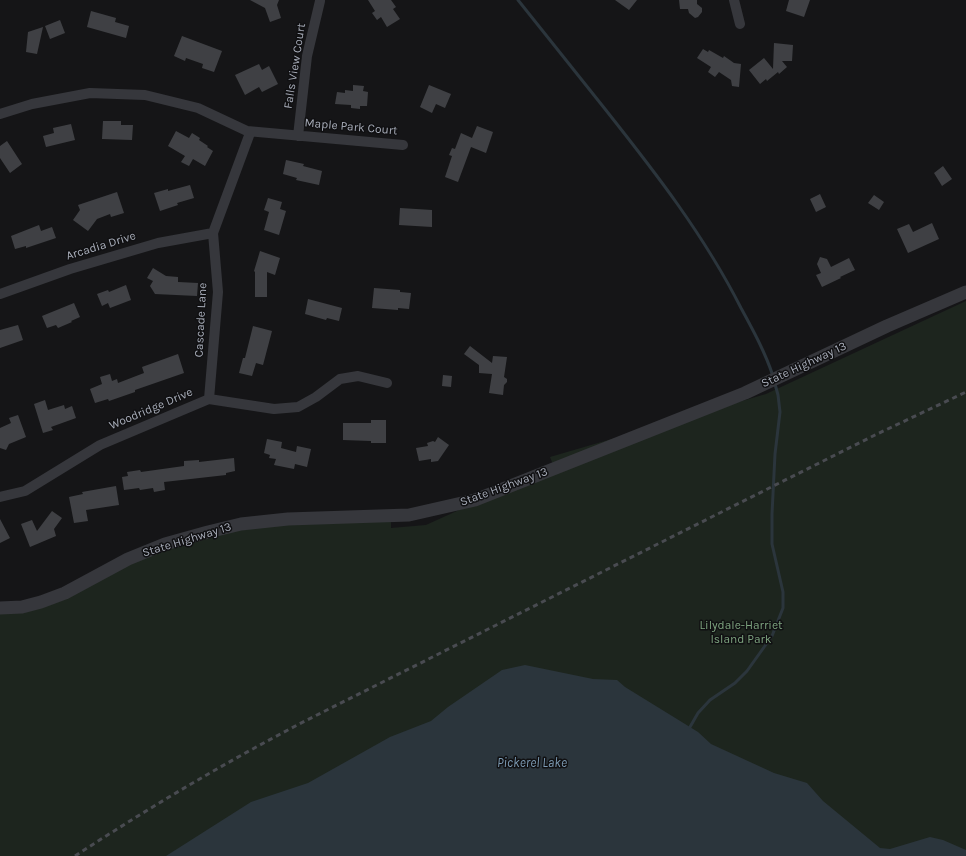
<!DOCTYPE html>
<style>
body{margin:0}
canvas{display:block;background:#151517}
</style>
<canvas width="966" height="856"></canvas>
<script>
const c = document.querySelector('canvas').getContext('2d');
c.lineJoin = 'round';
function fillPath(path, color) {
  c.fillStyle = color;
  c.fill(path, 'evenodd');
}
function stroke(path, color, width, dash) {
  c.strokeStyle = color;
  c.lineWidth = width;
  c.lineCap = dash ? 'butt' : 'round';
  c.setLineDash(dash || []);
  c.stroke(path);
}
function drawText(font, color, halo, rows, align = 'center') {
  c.font = font + ' Karla,sans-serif';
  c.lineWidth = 3;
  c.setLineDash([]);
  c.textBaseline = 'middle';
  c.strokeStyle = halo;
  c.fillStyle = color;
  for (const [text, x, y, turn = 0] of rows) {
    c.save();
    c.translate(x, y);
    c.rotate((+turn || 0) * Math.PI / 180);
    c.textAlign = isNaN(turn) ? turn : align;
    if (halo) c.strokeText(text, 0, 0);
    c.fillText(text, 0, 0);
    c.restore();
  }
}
const green = new Path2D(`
 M966 301V856H0V609H35L175 540 280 519 391 512V528L426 525 554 467 550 457 766 394Z`);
const water = new Path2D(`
 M525 665 593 679 617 680 625 687 698 732 711 744 774 773 807 783 823 801 880 848 890 849 930 837 943 840 966 850V856H166L251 802 308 783 390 737 431 721 448 707 502 670Z`);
const stream = new Path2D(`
 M518 0C547 36 576 73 605 109 655 172 704 235 741 308 753 330 765 352 773 376
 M690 727 698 713 710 700 735 683 747 671 772 636 783 608V592L772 544V514L775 454 780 412 778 395 775 384`);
const building = new Path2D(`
 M250 0H279L277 5 281 18 270 22 265 8Z
 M368 0H391L396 7 393 9 400 19 387 27 381 17 377 20 372 13 375 11Z
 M615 0H637L629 10Z
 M679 0H697V4L702 8V12L698 17 695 18 689 13 688 9H680Z
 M789 0H810L804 17 786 11Z
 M91 11 116 18 115 22 129 26 126 38 87 27Z
 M60 20 65 33 50 39 45 26Z
 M43 27 37 54 26 52 28 32Z
 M182 36 222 51 214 72 202 68 203 64 186 58 185 61 174 56Z
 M774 43 793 45 792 61H782L787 67 779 74 778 72 767 81 766 79 760 84 749 70 764 58 773 69Z
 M703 49 708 52 709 50 723 58 724 56 734 63 741 64 739 87 732 86 731 80 719 72 715 77 708 72 711 67 697 58Z
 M259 64 262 70 269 66 278 84 262 92 259 87 245 95 235 75Z
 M353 85 364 86 363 91 368 92 367 106H360V109L351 108V105L335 104 337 92 345 93V90L353 91Z
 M429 85 451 94 445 108 436 104 432 113 420 107Z
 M103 121H121V125H133L132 140 102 139Z
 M71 124 75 140 46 147 43 136 54 133 53 128Z
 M477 126 493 132 486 153 471 147 458 182 445 177 452 156 449 155 452 148 455 149 461 133 472 138Z
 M176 131 189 138 192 133 200 138 199 140 208 146 207 147 213 151 205 166 193 159 189 166 181 162 185 156 168 146Z
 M7 141 22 164 10 173 0 158V146Z
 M286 160 304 164 303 166 322 171 319 185 296 180 297 178 283 174Z
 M943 166 952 179 942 186 934 173Z
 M190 185 194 198 177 203 178 205 160 211 154 193 168 189V191Z
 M117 192 124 213 111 217 110 214 97 219 88 231 73 220 80 210 78 205Z
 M820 194 826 207 816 212 810 199Z
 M874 195 884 202 879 210 868 203Z
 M268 198 282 202 280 209 286 211 279 235 264 230 269 212 264 210Z
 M400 208 432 210V227L399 225Z
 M932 223 939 239 908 253 897 229 909 224 913 232Z
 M39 225 41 231 52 227 56 238 26 248V246L15 249 11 236Z
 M260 251 280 258 275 275 267 272V297H255V272L254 271Z
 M820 257 827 259 831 267 849 258 855 270 840 277 841 278 822 287 816 275 821 273 817 264Z
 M153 268 166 276 178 277V282L198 283 197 296 155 294 150 286 153 281 147 278Z
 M126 285 131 300 110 308 108 303 102 306 97 294 108 290 109 292Z
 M374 288 400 290V292L411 293 409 309 398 308V310L372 308Z
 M308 299 342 308 339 321 327 318 326 320 305 314Z
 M74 303 80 317 71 321 72 322 58 328 56 325 47 328 42 316Z
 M18 325 23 340 0 348V330Z
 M253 326 272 331 263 365 256 363 252 376 239 373 243 358H245Z
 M470 346 492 363 493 356 507 357 504 377 507 379V382L504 385 503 395 489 393 492 374 479 373V365L464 354Z
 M178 354 184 373 135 390V392L109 401 108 399 95 403 90 389 102 384 100 377 110 374 112 381 117 379 118 383 144 373 142 367Z
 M443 375 452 376 451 387 442 386Z
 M45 400 48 410 64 405 65 409 72 406 76 418 51 427 53 430 43 433 34 404Z
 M18 415 26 437 9 444 6 450 0 448V428L11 423 9 418Z
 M371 420H386V443H371V441L343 440V423H371Z
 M438 437 449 445 438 461 431 462V459L419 461 416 448 428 446 427 443 433 441 435 442Z
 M267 439 282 442 281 448 296 452 297 446 311 449 307 467 295 464 294 469 274 465 276 459 269 458 270 455 264 453Z
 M234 458 235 471 226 473V475L164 482 165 490 154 492 153 488 140 490 139 488 124 490 122 477 128 476 127 472 140 470 141 472 184 466V461L199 460V462Z
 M116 486 119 505 86 510 88 521 74 523 69 497 83 494 82 492Z
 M52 511 62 518 54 529 56 536 30 547 21 524 32 520 37 531Z
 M0 519 10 538 0 543Z`);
const minor = new Path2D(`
 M734 0 740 24
 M0 114 32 104 90 93 145 95 198 108 247 131 403 145
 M298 136 307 56 320 1
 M0 294 70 269 158 243 213 233
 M209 399 218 292 213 233 250 133 247 131
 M0 497 25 491 100 445 209 399 274 409 298 407 316 397 340 379 358 376 387 383`);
const tertiary = new Path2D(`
 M0 608 22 607 41 602 65 593 128 559 165 544 208 532 241 524 288 519 409 515 475 500 745 393 887 326 966 292`);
const rail = new Path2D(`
 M75 856C150 807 226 762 305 721L875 435 966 392`);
const streetNames = [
 ["Falls View Court",295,66,-81],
 ["Maple Park Court",351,127,5],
 ["Arcadia Drive",101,246,-17],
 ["Cascade Lane",201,320,-87],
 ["State Highway 13",804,365,-25],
 ["Woodridge Drive",151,409,-23],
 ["State Highway 13",504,487,-20],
 ["State Highway 13",187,540,-17]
];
const parkNames = [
 ["Lilydale-Harriet",741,626],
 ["Island Park",741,640]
];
const waterNames = [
 ["Pickerel Lake",532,763]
];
fillPath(green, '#1d251e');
fillPath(water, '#2b353c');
stroke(stream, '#2b353c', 3);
fillPath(building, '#3f4044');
stroke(minor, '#36373c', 10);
stroke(tertiary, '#36373c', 13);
stroke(rail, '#494b51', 3, [5, 4]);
drawText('12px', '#a7acb8', '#101012', streetNames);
drawText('12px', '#7da37f', '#101012', parkNames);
drawText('italic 13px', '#7d9bb4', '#101012', waterNames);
</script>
